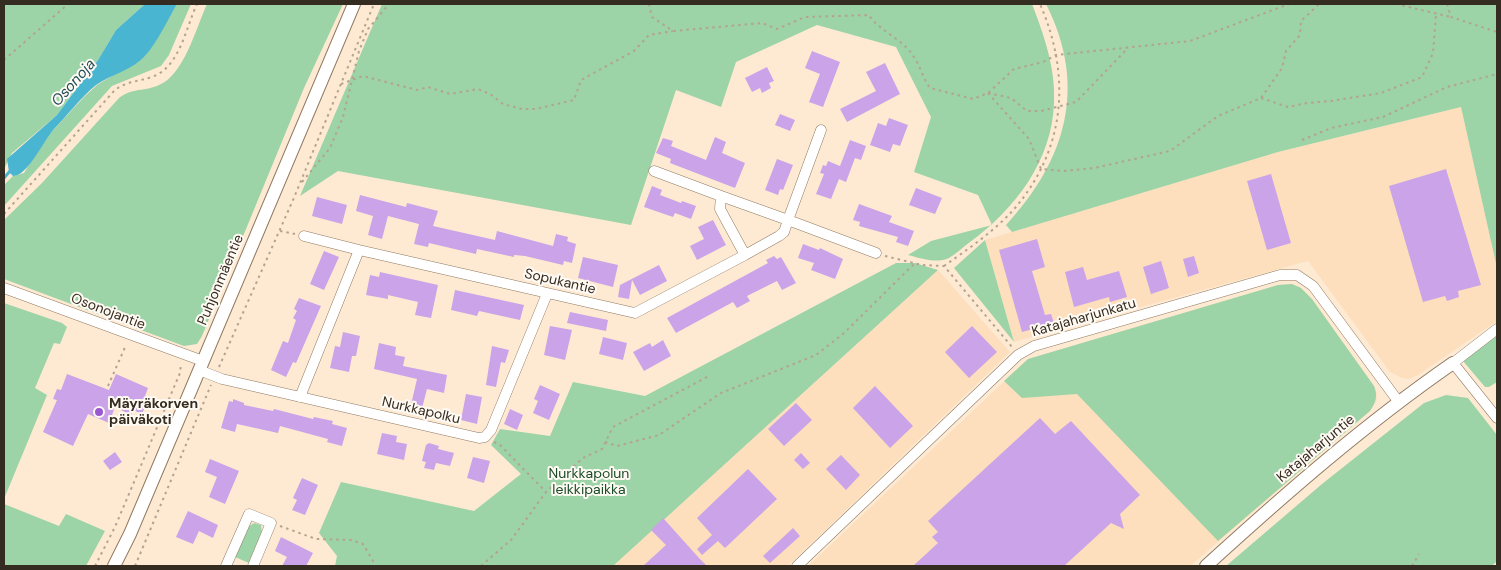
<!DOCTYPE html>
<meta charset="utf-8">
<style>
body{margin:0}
#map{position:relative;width:1501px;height:570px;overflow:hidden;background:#feead3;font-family:"DM Sans",sans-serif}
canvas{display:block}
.frame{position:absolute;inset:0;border:5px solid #352c21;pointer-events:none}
</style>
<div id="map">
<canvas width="1501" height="570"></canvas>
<div class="frame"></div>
</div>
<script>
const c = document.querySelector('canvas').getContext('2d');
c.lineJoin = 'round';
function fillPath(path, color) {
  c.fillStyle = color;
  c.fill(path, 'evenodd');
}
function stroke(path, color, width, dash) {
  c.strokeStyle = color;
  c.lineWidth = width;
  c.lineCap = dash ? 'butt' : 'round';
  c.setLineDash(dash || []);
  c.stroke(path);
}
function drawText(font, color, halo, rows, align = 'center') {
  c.font = font + ' "DM Sans",sans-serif';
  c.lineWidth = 4;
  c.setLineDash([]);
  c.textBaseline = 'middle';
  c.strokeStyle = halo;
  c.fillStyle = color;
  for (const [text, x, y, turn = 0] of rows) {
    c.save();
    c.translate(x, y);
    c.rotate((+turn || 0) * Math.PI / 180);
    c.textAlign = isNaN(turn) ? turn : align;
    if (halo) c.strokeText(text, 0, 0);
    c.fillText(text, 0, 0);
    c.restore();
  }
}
const built = new Path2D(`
 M1461 107 1497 268V321L1418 375 1409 379 1402 378 1390 372 1308 261 1014 342 985 240 1278 152Z
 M938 270 1010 352 788 566H613Z
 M1292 284 1301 288 1312 299 1374 386 1377 394 1376 402 1370 411 1190 566H808L1028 359 1278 285Z`);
const green = new Path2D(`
 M4 4H145L116 30 98 60 57 115 12 153 4 169Z
 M177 4H191L169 55 161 66 112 86 4 206V185L13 176 24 173 43 141 84 97 97 85 145 56Z
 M207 4H343L304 88 202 336 197 344 184 346 4 279V220L42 183 119 98C134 87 144 92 159 85 184 75 196 28 207 4Z
 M382 4H1032C1044 35 1056 69 1054 103 1052 161 1015 209 970 242 963 247 956 254 949 258 936 264 920 258 908 255L931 241 992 225 978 195 914 172 931 117 896 47 817 25 736 62 721 107 676 90 631 225 338 171 300 196Z
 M1046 4H1497V268L1461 107 1278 152 1012 232 1006 225C1066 160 1088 87 1046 4Z
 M985 240 1014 342 954 268Z
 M896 263H915L938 270 613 566H335L337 556 319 533 341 482 474 511 521 474 491 445 500 429 550 436 573 382 645 396Z
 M1292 284 1301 288 1312 299 1374 386C1378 396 1376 402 1370 411L1218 541 1077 394 1022 398 1004 381 1028 359 1278 285Z
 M4 303 62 323 67 327 60 344 54 343 35 388 47 395 4 499Z
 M1497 335V382L1489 387H1485L1463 361Z
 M1446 395 1468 398 1497 435V561L1492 566H1226L1322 484 1424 403Z
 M4 504 59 526 66 514 105 531 86 566H4Z
 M254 523 261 525 262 533 249 563 235 557 248 527Z`);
const water = new Path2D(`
 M145 4H177C167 21 158 41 145 56 132 70 112 74 96 85 80 98 68 115 54 129 43 141 28 176 13 176L9 172 7 159 57 115 98 60 116 30Z`);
const stream = new Path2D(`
 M4 178 10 171`);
const building = new Path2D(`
 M812 51 840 62 823 107 809 102 820 74 805 68Z
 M885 63 900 94 847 122 840 109 876 91 866 72Z
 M767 67 774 81 769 83 771 88 762 93 760 88 752 92 745 78Z
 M780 114 795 120 790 131 775 125Z
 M889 118 908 125 900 146 893 144 890 152 870 145 878 123 886 126Z
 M715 137 726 142 722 153 745 163 735 188 670 163 671 159 656 153 663 138 673 141 671 146 706 160Z
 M850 140 866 146 861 160 855 158 846 182 839 179 831 199 816 194 824 174 820 173 823 165 826 166 828 161 840 166Z
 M777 159 793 165 783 190 780 189 778 195 765 190Z
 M1446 169 1481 285 1458 291 1459 297 1447 301 1445 296 1423 302 1389 186Z
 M1271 174 1291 243 1267 250 1247 181Z
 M652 186 662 190 660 195 681 203 682 201 696 206 691 219 675 213 673 217 644 207Z
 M916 188 942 198 935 214 909 205Z
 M360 195 406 207 407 203 438 211 433 226 495 240 497 231 553 246 556 234 568 237 567 241 576 244 572 263 564 261 563 265 525 256 514 255V257L477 249 476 254 429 243 428 247 414 244 419 224 388 216 382 239 368 235 373 216 356 211Z
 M317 197 347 205 342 224 312 216Z
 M859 204 892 216 889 222 914 231 908 246 896 242 898 237 859 226 860 222 853 220Z
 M713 220 726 245 697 260 690 246 704 239 698 227Z
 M1037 239 1045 267 1032 271 1045 315 1051 314 1054 323 1022 332 999 250Z
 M803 244 819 250 820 248 843 259 835 279 811 270 814 263 798 258Z
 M324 251 339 257 324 290 310 284Z
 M774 256 777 259 781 257 796 283 782 290 777 281 747 296 750 301 737 308 733 302 676 333 667 318 768 263 766 260Z
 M1194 256 1199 273 1188 277 1183 259Z
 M583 257 618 265 613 287 578 278Z
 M1161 261 1169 288 1151 294 1143 267Z
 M659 265 667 281 640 295 632 280 629 299 618 297 620 285Z
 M1083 267 1087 280 1119 271 1127 297 1110 302 1109 297 1074 307 1065 272Z
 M380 272 438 285 431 318 415 315 418 302 388 295V299L366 295 370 275 379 277Z
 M455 290 524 305 520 320 479 311 477 316 451 310Z
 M299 298 321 306 296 363 293 362 286 377 271 370 283 341 288 343 296 320 293 318 297 311 294 309Z
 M570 312 608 320 606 331 567 323Z
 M550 326 572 330 565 360 544 355Z
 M972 326 997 352 969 378 945 352Z
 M343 332 360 336 356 356H352L349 372 330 368 335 346 340 347Z
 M603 337 627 343 623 360 599 354Z
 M663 340 671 356 644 371 633 352 650 343 652 347Z
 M379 343 396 347 395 355 405 357 403 366 447 375 444 393 427 389 421 412 410 409 417 379 374 369Z
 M492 346 509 350 505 363 501 362 496 387 486 385Z
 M67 374 109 390 116 374 148 388 145 396 149 397 142 414 133 410 131 415 115 407 109 423 88 414 73 446 43 432 57 400 53 399 57 389 61 390Z
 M540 385 560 394 549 420 533 413 538 401 534 399Z
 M875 386 913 426 890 448 853 408Z
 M466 394 482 397 477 424 461 420Z
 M233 399 244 403V405L273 411 274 409 313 419 314 417 333 421 332 424 347 428 342 446 327 442 328 439 280 426 278 433 237 424 235 432 221 428 229 401 233 402Z
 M796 403 812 420 784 446 768 429Z
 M510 409 523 415 517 430 504 424Z
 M1040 418 1055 434 1071 421 1140 495 1120 514 1124 529 1111 523 1064 566H913L938 543 932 537 938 532 928 521Z
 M382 433 397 436 396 442 407 444 404 460 377 454Z
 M429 443 439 446 438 449 454 453 450 466 436 463 434 470 424 468 426 462 422 461 426 445Z
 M115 452 122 462 110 470 103 461Z
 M801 453 810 463 803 469 794 460Z
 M841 455 860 475 846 490 826 469Z
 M473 457 490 461 484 483 467 478Z
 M210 459 239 471 225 504 209 497 217 477 205 472Z
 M748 469 777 499 725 548 718 541 702 555 697 549 712 535 697 518Z
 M302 478 318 485 305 515 292 510 297 500 293 498Z
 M188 511 218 525 213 538 199 531 193 544 176 537Z
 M663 518 699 558 707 566H643L666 545 651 530Z
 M793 528 800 536 770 563 763 556Z
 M281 537 313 553 306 566H282L287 557 275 551Z`);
const path = new Path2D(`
 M649 4 652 17 673 31 762 23 777 29 805 17 869 15C880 32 902 38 914 57 920 66 923 78 930 88L973 99 988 93 1014 69 1043 62 1056 55 1190 41 1289 4
 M1396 4 1451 17
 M1447 4 1451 17 1497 32
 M4 60 68 4
 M341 84 363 76 417 90 428 87 450 94 478 89 490 94 503 104 522 109H536L574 100 581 80 634 51 649 35 673 31
 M988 93 1029 139 1041 169 1064 171 1094 168 1170 151 1218 116 1261 98 1282 68 1286 51 1300 35 1301 21 1319 4
 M988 93 1011 98 1027 111H1041L1076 102 1128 48
 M1261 98 1288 107 1307 103 1331 101 1381 93 1422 77 1433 53 1436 14
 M1302 140 1331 128 1383 117 1447 87 1497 74
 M302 182 330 148 343 117 359 51 368 29 389 4
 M4 214 114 91C125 81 139 82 154 76 180 66 186 27 197 4
 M280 231 295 234
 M885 256 922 265 944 266 1012 347
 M944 266C968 249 995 231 1015 208 1066 148 1071 75 1040 4
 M219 367 293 200 374 4
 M108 386 126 345
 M494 442 500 445 546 492
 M605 442 617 446 659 435 721 393 816 355 843 334 915 263
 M280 526 316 539 351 540 363 544 376 566
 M95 566 115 527 180 373 181 364
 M135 566 211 385
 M481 566 511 540 546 492 583 458 602 449 613 427 707 377
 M1412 566 1419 554`);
const minor = new Path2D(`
 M821 130 788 220 876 253
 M654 171 721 196
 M304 236 359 250
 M4 288 203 361
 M1497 329 1453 363 1497 418
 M199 370 222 379 479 438 485 437 491 430 547 294
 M300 397 359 250 635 313 745 255 720 209 721 196 788 220 784 232 779 236 745 255
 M226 566 249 514 271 523 253 566
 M797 566 1018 355 1034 346 1280 275H1297L1313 286 1398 401`);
const tertiary = new Path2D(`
 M114 566 130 534 354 4
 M1206 566C1285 494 1365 424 1453 363`);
const markers = [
 [99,412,5,"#9859d0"]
];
const streetNames = [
 ["Puhjonmäentie",221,280,-67],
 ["Sopukantie",560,282,13],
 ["Osonojantie",108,312,21],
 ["Katajaharjunkatu",1084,318,-16],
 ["Nurkkapolku",421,411,13],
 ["Katajaharjuntie",1316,449,-40]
];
const poiNames = [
 ["Mäyräkorven",109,404],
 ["päiväkoti",109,420]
];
const parkNames = [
 ["Nurkkapolun",589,474],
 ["leikkipaikka",589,490]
];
const waterNames = [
 ["Osonoja",74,83,-48]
];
fillPath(built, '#fddfbd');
fillPath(green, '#9cd3a7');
fillPath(water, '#4ab5d1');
stroke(stream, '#4ab5d1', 3);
fillPath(building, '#caa3e9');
stroke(minor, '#907a61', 11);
stroke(tertiary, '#907a61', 14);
stroke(path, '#b3a390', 2, [2.5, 4]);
stroke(minor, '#fff', 10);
stroke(tertiary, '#fff', 12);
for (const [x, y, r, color] of markers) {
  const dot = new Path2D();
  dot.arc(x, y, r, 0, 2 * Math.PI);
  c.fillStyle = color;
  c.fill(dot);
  stroke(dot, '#fffaf4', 2);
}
drawText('14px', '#352c21', '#fffaf4', streetNames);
drawText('bold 14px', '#352c21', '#fffaf4', poiNames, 'left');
drawText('14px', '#1a4c28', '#fffaf4', parkNames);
drawText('italic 15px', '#204e5a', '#fffaf4', waterNames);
</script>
